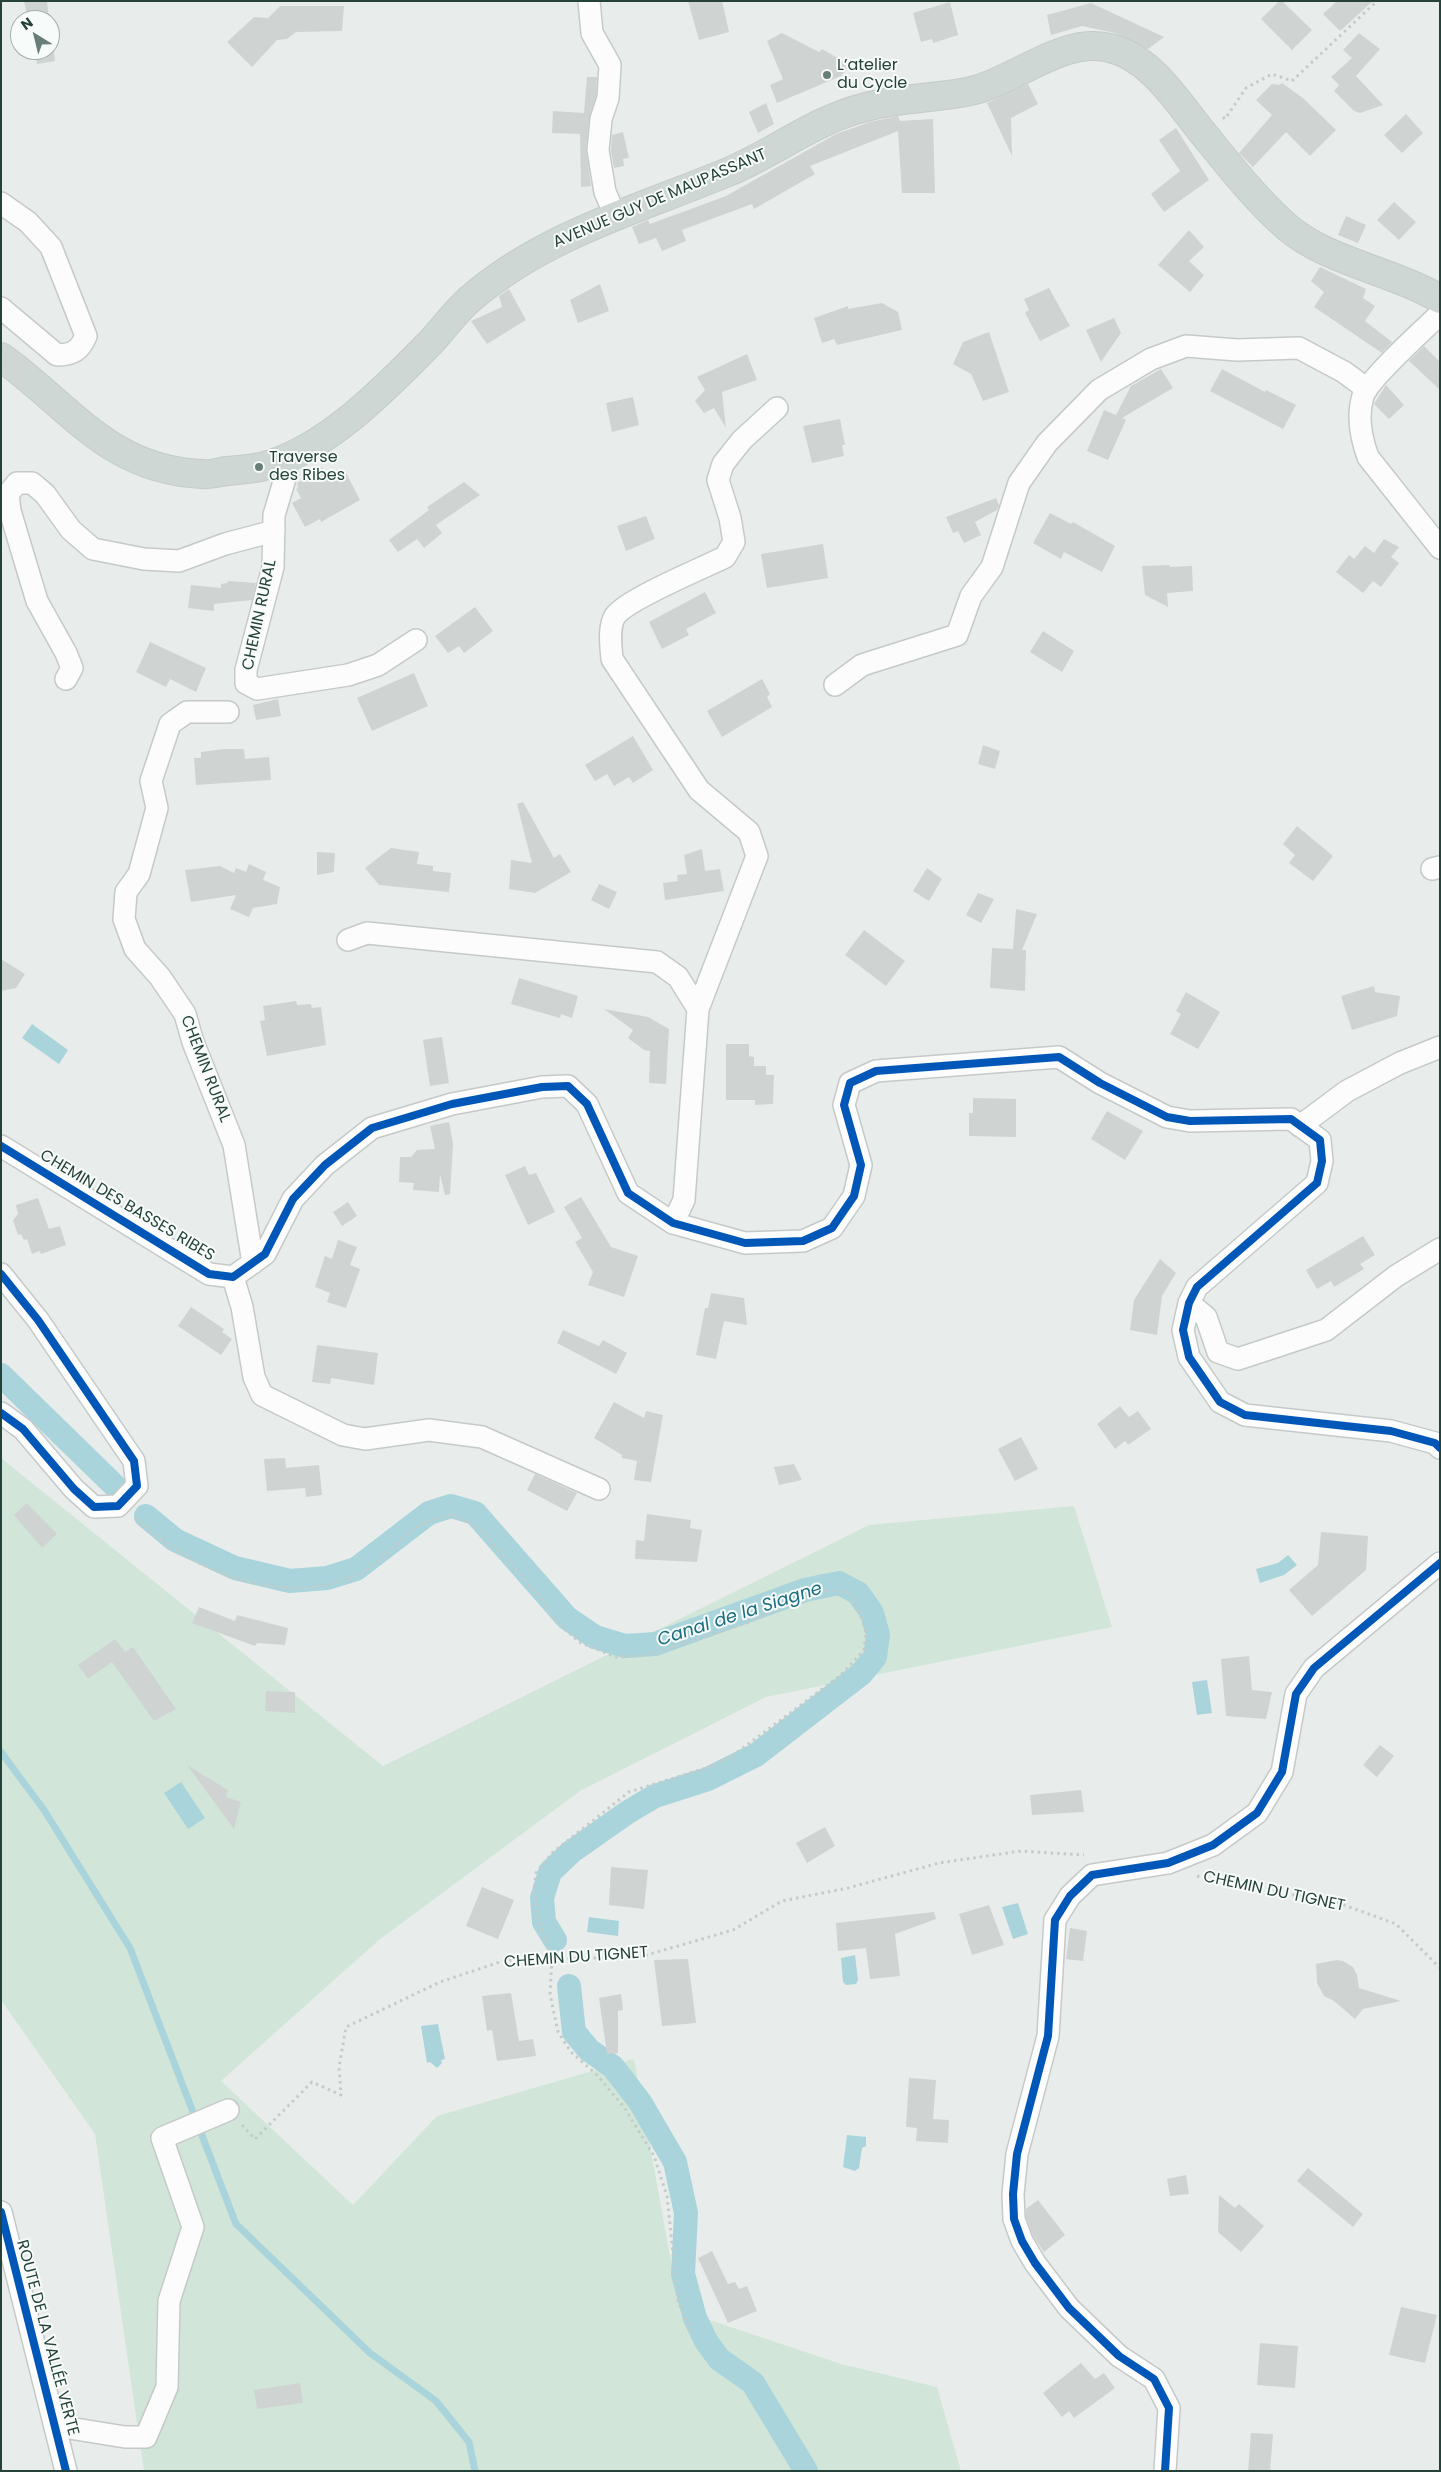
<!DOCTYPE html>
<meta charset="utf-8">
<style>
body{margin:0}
#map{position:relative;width:1441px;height:2472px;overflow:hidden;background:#e8edeb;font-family:Poppins,sans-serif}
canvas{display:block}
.frame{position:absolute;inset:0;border:2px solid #24423a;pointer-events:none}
.north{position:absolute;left:10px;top:10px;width:50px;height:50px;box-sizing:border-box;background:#f7fbf9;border:1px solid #a3b1ad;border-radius:50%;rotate:324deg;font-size:14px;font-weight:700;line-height:20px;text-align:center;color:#24423a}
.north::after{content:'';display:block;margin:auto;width:18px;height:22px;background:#697e78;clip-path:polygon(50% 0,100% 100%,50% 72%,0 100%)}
</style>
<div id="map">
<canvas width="1441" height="2472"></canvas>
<div class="frame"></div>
<div class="north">N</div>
</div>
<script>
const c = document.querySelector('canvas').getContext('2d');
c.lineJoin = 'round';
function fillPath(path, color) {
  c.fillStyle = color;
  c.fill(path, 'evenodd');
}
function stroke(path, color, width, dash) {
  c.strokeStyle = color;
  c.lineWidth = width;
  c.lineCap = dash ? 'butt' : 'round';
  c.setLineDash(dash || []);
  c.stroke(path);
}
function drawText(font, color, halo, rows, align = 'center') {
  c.font = font + ' Poppins,sans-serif';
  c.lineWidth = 4;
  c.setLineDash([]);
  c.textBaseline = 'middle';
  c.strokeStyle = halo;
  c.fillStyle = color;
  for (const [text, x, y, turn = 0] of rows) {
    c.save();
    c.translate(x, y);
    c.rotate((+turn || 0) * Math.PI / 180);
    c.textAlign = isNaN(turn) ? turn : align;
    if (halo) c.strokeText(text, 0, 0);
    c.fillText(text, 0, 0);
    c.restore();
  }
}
const green = new Path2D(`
 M1 1458 383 1766 869 1525 1074 1506 1112 1627 766 1697 580 1791 379 1940 221 2081 353 2205 437 2116 634 2059 680 2310 841 2364 937 2387 961 2471H144L95 2134 1 2000Z`);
const water = new Path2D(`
 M32 1024 68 1050 59 1064 22 1038Z
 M1288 1555 1297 1565 1284 1575 1260 1583 1256 1569 1278 1563Z
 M1207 1680 1212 1713 1197 1715 1192 1682Z
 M181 1782 205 1818 188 1829 164 1793Z
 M1018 1903 1028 1934 1013 1939 1002 1907Z
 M589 1917 619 1921 618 1936 587 1932Z
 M855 1955 858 1980 856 1984 846 1985 843 1982 841 1958Z
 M438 2024 445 2059 441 2060 442 2063 437 2068 430 2062 427 2063 421 2026Z
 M847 2135 866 2137V2146L862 2148 859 2168 855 2171 843 2167Z`);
const stream = new Path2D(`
 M1 1752 44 1810 130 1948 236 2224 370 2353 436 2401 469 2442 475 2471`);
const canal = new Path2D(`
 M1 1375 117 1488
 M146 1516 175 1540 235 1568 290 1581 327 1578 356 1569 429 1513 451 1506 475 1513 567 1618 595 1637 625 1646 655 1644 805 1590 839 1583 858 1593 872 1613 878 1635 875 1657 861 1674 756 1755 708 1779 655 1796 628 1812 571 1852 550 1872 542 1898 544 1922 555 1940
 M569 1986 574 2032 589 2050 613 2067 640 2102 675 2162 686 2213 683 2274 695 2318 706 2341 719 2359 753 2383 806 2471`);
const building = new Path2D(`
 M24 1H47L49 20H28Z
 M688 1H722L729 32 699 40Z
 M1279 1H1282L1312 30 1292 50 1261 19Z
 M1337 1H1373L1340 31 1323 14Z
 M950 2 958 35 933 43 932 39 921 42 913 13Z
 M1091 3 1164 37 1148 49 1115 33 1082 26 1051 35 1047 15Z
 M280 6H344L342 31 296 32 287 39 277 40 252 67 227 42 254 17 268 18Z
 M50 25 55 61 37 64 34 50H50Z
 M782 33 819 52 822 49 841 60 847 68 841 76 777 103 770 85 783 79 767 41Z
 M1359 33 1380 49 1356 76 1383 105 1360 113 1354 111 1334 91 1339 85 1331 77 1352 58 1343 50Z
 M587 77H597L596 96 589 118 586 149 591 186 581 187 580 134 552 133 553 111 584 113Z
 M1282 83 1303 98 1336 130 1310 156 1286 132 1253 167 1239 153 1272 115 1256 100 1272 84 1279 85Z
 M1028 84 1038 104 1011 118 1012 156 987 103Z
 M766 103 774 124 758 133 749 112Z
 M1406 114 1423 133 1402 153 1384 135Z
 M898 116 900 121 933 119 935 193H902L898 131 810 166 815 174 754 209 752 204 682 230 686 241 662 251 656 238 639 244 632 227 648 220 650 224 726 196 836 134 870 122Z
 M1176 128 1209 180 1164 212 1151 194 1180 171 1159 140Z
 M623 132 629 158 623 159 624 166 614 168 611 150 612 135Z
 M1394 202 1416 222 1399 240 1377 220Z
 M1346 216 1366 225 1358 243 1338 235Z
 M1189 230 1204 247 1189 261 1204 275 1190 292 1158 265Z
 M1320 267 1366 289 1363 298 1375 306 1365 321 1392 342 1382 353 1314 307 1324 292 1311 281Z
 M600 284 609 311 578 323 570 300Z
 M1049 288 1070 326 1040 341 1025 313 1029 310 1024 299Z
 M509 289 526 320 487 344 471 321 502 307 499 296Z
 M882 303 898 312 902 330 837 345 834 339 822 343 814 318 848 306V309Z
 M1114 318 1121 333 1101 362 1086 330Z
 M989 332 1009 392 983 401 971 374 953 364 963 342Z
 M1424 346 1440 362V390L1409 361Z
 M747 354 757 380 722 392 726 428 714 408 704 413 695 401 705 390 697 377Z
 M1161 369 1173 388 1122 418 1126 420 1108 460 1087 451 1104 410 1116 415 1131 386Z
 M1222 369 1265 392 1266 390 1296 405 1283 429 1210 391Z
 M1386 385 1404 405 1389 419 1374 404Z
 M633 397 639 425 612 432 606 403Z
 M840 419 845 445H842L844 456 812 463 803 426Z
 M322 467 328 479 345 471 360 500 321 522 320 519 305 527 292 503 301 498 296 489 298 488 297 483Z
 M464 482 480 495 436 525 442 533 424 548 417 539 398 552 389 540 429 510 427 507Z
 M996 498 999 505 997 510 975 522 981 535 964 543 958 531 953 533 946 517Z
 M1050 513 1071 524 1073 522 1115 546 1102 572 1064 552 1061 559 1033 543Z
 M646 516 655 539 626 551 617 526Z
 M1384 539 1399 547 1391 557 1399 563 1381 587 1373 581 1363 593 1336 572 1349 555 1354 559 1365 546 1374 553Z
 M823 544 828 578 767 588 761 554Z
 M1169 565 1170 567 1192 566 1193 591 1167 593 1168 607 1145 595 1142 566Z
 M228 581 256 583 252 600 214 604V611L188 608 191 585 221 588V584L227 583Z
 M705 592 716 613 686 629 689 635 662 649 649 622Z
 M475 607 493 631 464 653 459 646 448 653 435 636Z
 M1043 631 1074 651 1062 672 1030 652Z
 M150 642 206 668 196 692 170 679 166 687 136 672Z
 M414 673 428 706 372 731 357 698Z
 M762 679 770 694 767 697 772 707 722 737 707 711Z
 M278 699 281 716 256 720 253 705Z
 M633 736 653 770 633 783 629 777 614 786 607 774 595 781 585 765Z
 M983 745 1000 751 995 769 978 764Z
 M224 749H244L245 759 269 757 271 780 196 785 194 758H201V752Z
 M523 802 554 858 560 854 571 872 535 893 509 889 511 860 532 863 517 804Z
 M1297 826 1333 856 1313 881 1289 863 1295 855 1283 844Z
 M391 848 419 852 417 864 433 866V871L451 873 449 892 379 885 365 868Z
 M702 849 705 871 720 869 724 891 665 900 663 883 678 881 677 875 687 874 684 855Z
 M317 852 335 853 334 872 317 875Z
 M249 864 266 872 263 880 280 887 277 904 253 908 249 917 230 909 236 895 191 902 185 870 220 866 234 873 236 868 246 872Z
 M927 868 942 879 929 901 913 891Z
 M599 884 617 892 609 909 591 900Z
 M978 893 994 899 981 923 966 915Z
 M1016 909 1037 914 1022 950H1026L1025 991 990 988 992 948 1013 949Z
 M864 930 905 961 886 986 845 955Z
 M1 959 25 974 16 988 1 991Z
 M519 978 578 996 572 1018 561 1014 560 1018 511 1004Z
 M1374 986 1375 992 1400 996 1397 1016 1352 1030 1341 996Z
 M1186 992 1220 1012 1198 1049 1170 1034 1181 1014 1176 1011Z
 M296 1001 297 1005 311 1004 312 1008 321 1007 326 1045 267 1056 260 1021 265 1020 263 1006Z
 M604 1009 648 1017 669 1029 666 1084 649 1083 650 1051 644 1050 628 1038 633 1030Z
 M442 1037 449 1083 430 1086 423 1040Z
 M726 1044H749V1056L754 1057V1066H766V1075H774L773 1104 755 1105V1100H726Z
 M973 1098 1016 1099V1137L969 1136V1113H973Z
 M1107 1111 1143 1131 1125 1160 1091 1139Z
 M449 1122 453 1144 450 1194 445 1195 440 1174 439 1192 413 1190 414 1183 399 1182 400 1157H411L417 1150 435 1149 430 1126Z
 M525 1166 529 1175 536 1173 555 1212 528 1225 505 1175Z
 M581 1197 611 1247 638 1256 624 1297 588 1285 593 1272 575 1242 582 1238 564 1207Z
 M38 1198 49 1229 60 1226 66 1245 41 1254 40 1251 32 1254 27 1239 24 1240 21 1234 18 1235 13 1220 18 1214 16 1205Z
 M348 1202 357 1216 342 1226 333 1212Z
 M1363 1236 1375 1255 1360 1264 1364 1269 1334 1287 1331 1281 1317 1289 1306 1270Z
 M338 1240 357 1247 350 1265 360 1269 346 1308 327 1302 330 1293 315 1287 325 1256 332 1259Z
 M1160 1259 1176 1273 1162 1296 1157 1335 1130 1330 1134 1300Z
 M711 1293 744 1298 747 1325 724 1321 716 1359 696 1355 705 1308H708Z
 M191 1307 224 1329 222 1332 232 1339 221 1355 178 1326Z
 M563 1330 599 1346 603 1340 627 1353 616 1374 557 1343Z
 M317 1345 378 1353 374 1385 331 1378 330 1384 312 1382Z
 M614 1402 644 1418 646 1411 663 1415 651 1482 634 1480 637 1461 622 1458V1455L594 1438Z
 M1120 1406 1129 1417 1138 1411 1151 1429 1128 1445 1125 1441 1115 1449 1097 1424Z
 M1021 1437 1038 1469 1015 1481 998 1449Z
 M285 1458 286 1468 319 1465 322 1495 306 1497 305 1488 267 1491 264 1459Z
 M794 1464 802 1480 779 1485 774 1467Z
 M535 1474 577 1493 567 1511 527 1490Z
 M27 1503 57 1534 42 1548 14 1515Z
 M647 1514 691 1520 690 1528 702 1530 697 1562 635 1559 636 1540 644 1541Z
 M1321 1532 1368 1536 1366 1570 1312 1616 1289 1590 1318 1565Z
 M199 1607 235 1621 237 1615 288 1628 285 1645 257 1643 255 1646 192 1623Z
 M115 1639 125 1652 133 1647 176 1709 154 1721 112 1662 88 1679 78 1665Z
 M1249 1656 1252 1690 1272 1692 1266 1719 1226 1716 1221 1659Z
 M266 1691 295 1692V1713L265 1711Z
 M1380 1745 1394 1756 1377 1777 1363 1765Z
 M187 1765 228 1790 226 1797 241 1802 234 1829Z
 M1081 1790 1084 1812 1032 1815 1030 1795Z
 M825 1827 835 1846 807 1863 796 1843Z
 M611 1867 648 1870 644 1909 609 1905Z
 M482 1887 514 1900 498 1939 466 1926Z
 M989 1905 1004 1945 972 1955 959 1914Z
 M934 1912 936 1919 895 1934 900 1976 870 1979 866 1948 838 1951 836 1923Z
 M1070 1928 1087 1931 1083 1961 1066 1959Z
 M688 1959 696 2023 662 2026 654 1960Z
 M1337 1960 1343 1961 1353 1967 1357 1975 1359 1988 1401 2001 1363 2009 1355 2019 1334 2001 1324 1996 1317 1983 1316 1964Z
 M511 1993 519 2041 533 2039 536 2056 497 2061 492 2030 487 2031 482 1996Z
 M621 1994 623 2010 618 2011V2053L607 2054 599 1998Z
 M909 2078 936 2080 933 2119 949 2120 948 2143 916 2141 917 2128 906 2127Z
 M1308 2168 1363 2214 1353 2227 1297 2181Z
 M1186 2175 1189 2194 1170 2196 1167 2179Z
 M1219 2195 1235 2208 1239 2204 1264 2226 1241 2252 1218 2232Z
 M1038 2200 1065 2235 1044 2252 1033 2236 1026 2217V2209Z
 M712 2251 728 2284 735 2282 739 2289 747 2286 757 2311 728 2323 698 2258Z
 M1401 2307 1437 2315 1425 2363 1389 2355Z
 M1260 2343 1298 2346 1295 2388 1257 2385Z
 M1081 2363 1095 2379 1104 2373 1115 2388 1074 2418 1069 2411 1062 2417 1043 2393Z
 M300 2383 303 2403 257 2409 254 2390Z
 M1251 2433 1273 2434 1270 2471H1248Z`);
const path = new Path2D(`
 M1223 117 1225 119 1246 88 1272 74 1292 81 1377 1
 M135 1518C148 1528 160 1540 174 1549 227 1582 303 1604 361 1573 383 1561 398 1541 417 1527 426 1520 442 1518 452 1514L480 1529 541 1599 553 1619 581 1643 616 1657 648 1655 747 1623 803 1598 829 1590 849 1592 859 1610 866 1633 864 1650 841 1675 735 1754 709 1767 629 1792 552 1853 536 1873 534 1890 538 1919 552 1959 550 1994 558 2032 571 2052 596 2074 624 2107 654 2156 667 2196 678 2301 691 2332
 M1197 1876 1211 1882 1333 1901 1396 1924 1440 1968
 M242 2125 255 2139 312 2082 341 2095 339 2067 346 2027 440 1982 506 1960 640 1957 733 1930 782 1901 848 1888 939 1863 1021 1851 1084 1855`);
const minor = new Path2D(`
 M589 1 592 33 610 65 608 98 601 119 598 150 605 192 615 215
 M1 203 28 222 51 247 86 336C80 350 73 355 57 355L1 308
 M1440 314C1424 329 1368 380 1363 396 1357 416 1361 438 1368 457L1440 548
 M284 459 286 475 274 515 273 567 246 670V683L257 689 348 675 378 665 416 640
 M66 679 72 668 66 653 37 601 10 511 8 494 17 483H32L45 494 71 530 93 549 144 559 179 561 225 544 274 531
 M835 685 862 665 957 635 971 596 992 567 1019 483 1047 443 1099 390 1151 359 1186 346 1237 350 1299 348 1344 372 1367 389
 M228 712H187L170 724 151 781 157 808 139 874 126 892 124 919 135 949 160 977 185 1014 193 1042 234 1145 253 1263
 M1432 869 1440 867
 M348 940 367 933 657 962 678 977 698 1009 684 1200 673 1223
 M698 1009 757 856 749 832 699 790 612 659C611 646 608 628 615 616 627 599 703 568 725 557L734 542 730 518 718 480 723 464 742 440 777 408
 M1300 1126 1347 1091 1400 1063 1440 1047
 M1 1146 209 1274 233 1277 265 1254 293 1199 325 1165 372 1128 452 1104 542 1087 568 1086 587 1104 628 1193 673 1223 745 1243 803 1241 832 1228 854 1196 861 1165 844 1105 850 1083 876 1071 1059 1057 1100 1083 1167 1117 1190 1121 1291 1119 1320 1140 1322 1161 1317 1183 1197 1287 1189 1303 1183 1330 1189 1357 1220 1402 1245 1415 1391 1431 1435 1443 1440 1448
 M1 1274 38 1320 134 1461 137 1486 118 1506 94 1507 74 1489 23 1429 1 1413
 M233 1277 242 1307 254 1377 262 1395 343 1435 365 1439 429 1430 482 1437 599 1489
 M1189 1303 1206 1317 1218 1352 1238 1359 1326 1330 1396 1276 1440 1249
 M1 2212 66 2471
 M57 2426 125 2437H146L167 2387 169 2301 193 2227 162 2138 228 2110
 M1165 2471 1169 2408 1154 2379 1119 2356 1069 2308 1035 2263 1022 2241 1014 2219 1013 2194 1017 2154 1048 2036 1055 1920 1070 1896 1092 1875 1168 1863 1213 1845 1257 1813 1282 1772 1296 1694 1314 1668 1440 1563`);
const major = new Path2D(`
 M1 357C70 406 108 470 202 474 210 475 219 472 227 471 238 470 250 469 261 467 325 451 385 389 430 343 444 328 455 312 470 299 544 235 639 209 728 172 774 153 816 119 866 107 901 97 939 99 975 90 1017 79 1065 36 1110 48 1151 58 1177 101 1202 132 1228 164 1256 200 1287 227 1326 261 1393 271 1440 299`);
const cycleway = new Path2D(`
 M1 1146 209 1274 233 1277 265 1254 293 1199 325 1165 372 1128 452 1104 542 1087 568 1086 587 1104 628 1193 673 1223 745 1243 803 1241 832 1228 854 1196 861 1165 844 1105 850 1083 876 1071 1059 1057 1100 1083 1167 1117 1190 1121 1291 1119 1320 1140 1322 1161 1317 1183 1197 1287 1189 1303 1183 1330 1189 1357 1220 1402 1245 1415 1391 1431 1435 1443 1440 1448
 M1 1274 38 1320 134 1461 137 1486 118 1506 94 1507 74 1489 23 1429 1 1413
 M1 2212 66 2471
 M1165 2471 1169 2408 1154 2379 1119 2356 1069 2308 1035 2263 1022 2241 1014 2219 1013 2194 1017 2154 1048 2036 1055 1920 1070 1896 1092 1875 1168 1863 1213 1845 1257 1813 1282 1772 1296 1694 1314 1668 1440 1563`);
const markers = [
 [827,75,5,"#697e78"],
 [259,467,5,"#697e78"]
];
const poiNames = [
 ["L’atelier",837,66],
 ["du Cycle",837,84],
 ["Traverse",269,458],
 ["des Ribes",269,476]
];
const streetNames = [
 ["AVENUE GUY DE MAUPASSANT",660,199,-23],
 ["CHEMIN RURAL",260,615,-78],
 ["CHEMIN RURAL",205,1069,69],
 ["CHEMIN DES BASSES RIBES",127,1206,31],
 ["CHEMIN DU TIGNET",1274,1892,12],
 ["CHEMIN DU TIGNET",576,1958,-4],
 ["ROUTE DE LA VALLÉE VERTE",47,2338,75]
];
const waterNames = [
 ["Canal de la Siagne",740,1615,-18]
];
fillPath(green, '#d1e6d8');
fillPath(water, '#a9d4db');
stroke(stream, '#a9d4db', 7);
stroke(canal, '#a9d4db', 24);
fillPath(building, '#cfd4d2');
stroke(minor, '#c5cac8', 24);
stroke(major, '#c3ccc9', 30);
stroke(path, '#c3ccca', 3, [2.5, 4]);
stroke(minor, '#fcfcfc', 21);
stroke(major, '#cfd7d5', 28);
stroke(cycleway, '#0057b8', 8);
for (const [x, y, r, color] of markers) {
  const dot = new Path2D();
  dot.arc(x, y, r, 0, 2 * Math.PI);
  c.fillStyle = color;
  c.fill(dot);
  stroke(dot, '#f7fbf9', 2);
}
drawText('16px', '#24423a', '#f7fbf9', poiNames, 'left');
drawText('16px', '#24423a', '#f7fbf9', streetNames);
drawText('italic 18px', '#1c6f80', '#f7fbf9', waterNames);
</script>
